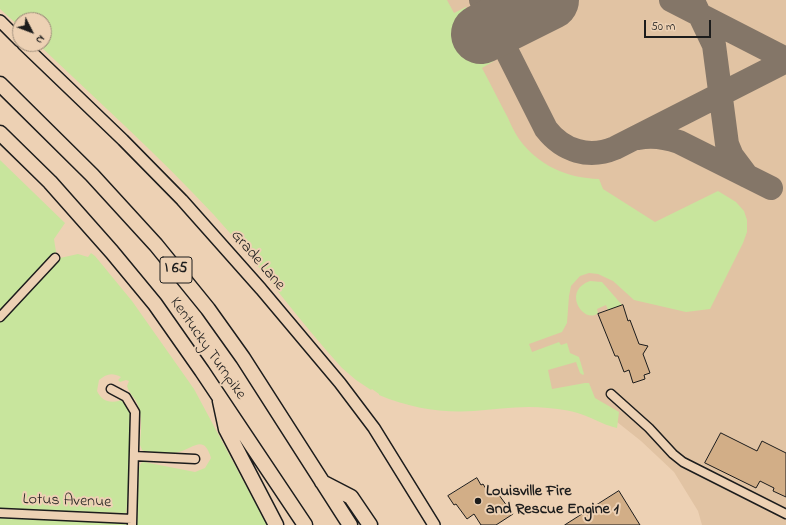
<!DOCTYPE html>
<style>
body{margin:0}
#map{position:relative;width:786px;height:525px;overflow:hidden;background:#edd1b4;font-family:"Indie Flower",sans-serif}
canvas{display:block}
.north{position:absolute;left:12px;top:12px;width:40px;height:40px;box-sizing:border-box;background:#edd1b4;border:1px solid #998977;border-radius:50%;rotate:132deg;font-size:11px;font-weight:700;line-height:16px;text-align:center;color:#1c1c1c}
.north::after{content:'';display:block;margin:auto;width:14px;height:18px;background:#1c1c1c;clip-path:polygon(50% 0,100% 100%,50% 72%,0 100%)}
.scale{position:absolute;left:644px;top:20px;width:67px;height:18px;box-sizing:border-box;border:2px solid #1c1c1c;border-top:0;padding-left:5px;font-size:12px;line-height:14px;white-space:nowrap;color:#1c1c1c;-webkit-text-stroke:3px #edd1b4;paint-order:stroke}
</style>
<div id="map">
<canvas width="786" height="525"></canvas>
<div class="north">N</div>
<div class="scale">50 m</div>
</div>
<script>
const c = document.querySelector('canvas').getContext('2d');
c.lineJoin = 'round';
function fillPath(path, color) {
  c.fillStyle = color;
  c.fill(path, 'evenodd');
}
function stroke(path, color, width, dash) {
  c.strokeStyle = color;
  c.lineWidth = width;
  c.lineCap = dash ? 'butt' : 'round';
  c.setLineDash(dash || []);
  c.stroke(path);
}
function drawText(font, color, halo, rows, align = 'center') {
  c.font = font + ' "Indie Flower",sans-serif';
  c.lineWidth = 4;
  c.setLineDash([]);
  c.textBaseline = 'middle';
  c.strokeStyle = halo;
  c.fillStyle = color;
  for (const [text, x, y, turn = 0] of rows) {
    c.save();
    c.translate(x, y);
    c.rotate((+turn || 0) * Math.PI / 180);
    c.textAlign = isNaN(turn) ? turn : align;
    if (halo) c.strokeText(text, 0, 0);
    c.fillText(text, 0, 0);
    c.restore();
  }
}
const built = new Path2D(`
 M0 0H786V525H702L698 511 674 472 641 441 607 414 474 398 44 20H20Z`);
const green = new Path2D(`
 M0 0H447L454 13 466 7 494 61 482 68C491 85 499 101 508 118 511 125 515 133 519 139 539 166 567 178 599 179L603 189 655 222 718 191 736 202 744 211 747 220V232L743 243 710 309 686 312 634 300 613 281 598 274 589 273 580 276 571 286 569 296 567 323 562 332 529 344 532 352 559 342 561 345 567 343 570 353 579 357 584 374 583 375 580 373 576 362 548 370 552 389 585 383H589L595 398 619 412 617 428C607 426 596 420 586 416 574 411 561 409 548 408 523 405 499 409 474 411 441 413 410 408 379 395V394L372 389 371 390 356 380 342 368C297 319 259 264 214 215 158 155 97 100 38 44H44V20H20V27L0 9Z
 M0 160 65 223 54 239 56 252 0 311Z
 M91 253 95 256 132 301 194 389 267 525H137L139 468 141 463 144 462 195 472 205 468 211 458C204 434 194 448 179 452 173 454 147 453 142 450L140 445C141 430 143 416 137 403 134 397 129 393 127 386L129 381 126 380 120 382 118 380 121 377C112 372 106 374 99 380L97 391C102 401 108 403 119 401L120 400C129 405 131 412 132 421L130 476 126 513 0 509V320L60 258 78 254 88 257Z
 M590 281 602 282 622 305 608 310 606 305 597 309 598 313C584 325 561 291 590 281Z
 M0 516 129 523V525H0Z`);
const taxiway = new Path2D(`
 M481 0 546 129C563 151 589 159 615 148L786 61
 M671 0 786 59
 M693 1 714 45 727 144 732 156 747 176
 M638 138C652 135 665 137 679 142L771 188`);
const runway = new Path2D(`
 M481 34 549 0`);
const building = new Path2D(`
 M623 305 628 321 630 320 639 344 648 346 643 354 650 373 644 375 645 379 633 383 629 370 624 372 618 356H615L598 314Z
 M721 433 757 451 762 441 786 453V497L773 491 774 488 760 481 756 488 705 463Z
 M477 478 481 485 483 484 490 495 496 491 513 514 496 525H481L474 514 467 519 456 504 454 505 448 496Z
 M619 491 640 525H565Z`);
const minor = new Path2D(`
 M0 317 55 258
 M111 389 126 397 135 412 132 525
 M611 394 649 428 673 454 683 462 786 514
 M134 456 195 459
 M0 513 132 519`);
const secondary = new Path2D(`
 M0 21 20 41
 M23 44 123 140 182 200 261 289 340 383 374 428 434 525`);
const motorway = new Path2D(`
 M0 84 92 175 156 245 208 309 243 358 350 525
 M0 133 50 182 112 252 155 304 202 371 305 525
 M220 401 226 429 276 525
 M322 482 351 497 370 525`);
const markers = [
 [478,501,4,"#1c1c1c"]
];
const shields = [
 [176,270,32]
];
const shieldNames = [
 ["I 65",176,270]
];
const streetNames = [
 ["Grade Lane",257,261,49],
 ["Kentucky Turnpike",207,349,55],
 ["Lotus Avenue",67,502,2]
];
const poiNames = [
 ["Louisville Fire",486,492],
 ["and Rescue Engine 1",486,510]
];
fillPath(built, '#e1c3a3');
fillPath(green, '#c8e59d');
stroke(taxiway, '#847668', 24);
stroke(runway, '#847668', 60);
fillPath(building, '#d2ae87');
stroke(building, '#1c1c1c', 1);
stroke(minor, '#1c1c1c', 11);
stroke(secondary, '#1c1c1c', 14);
stroke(motorway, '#1c1c1c', 17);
stroke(minor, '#edd1b4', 8);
stroke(secondary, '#edd1b4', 11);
stroke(motorway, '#edd1b4', 14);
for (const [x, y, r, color] of markers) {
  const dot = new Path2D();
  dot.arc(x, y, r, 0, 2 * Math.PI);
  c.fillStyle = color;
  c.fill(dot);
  stroke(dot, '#edd1b4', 1.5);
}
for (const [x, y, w] of shields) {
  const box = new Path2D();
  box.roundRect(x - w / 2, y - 13, w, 26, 3);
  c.fillStyle = '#edd1b4';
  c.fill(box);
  stroke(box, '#1c1c1c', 1);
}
drawText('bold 15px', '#1c1c1c', null, shieldNames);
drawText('16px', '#1c1c1c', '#edd1b4', streetNames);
drawText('bold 16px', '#1c1c1c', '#edd1b4', poiNames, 'left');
</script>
